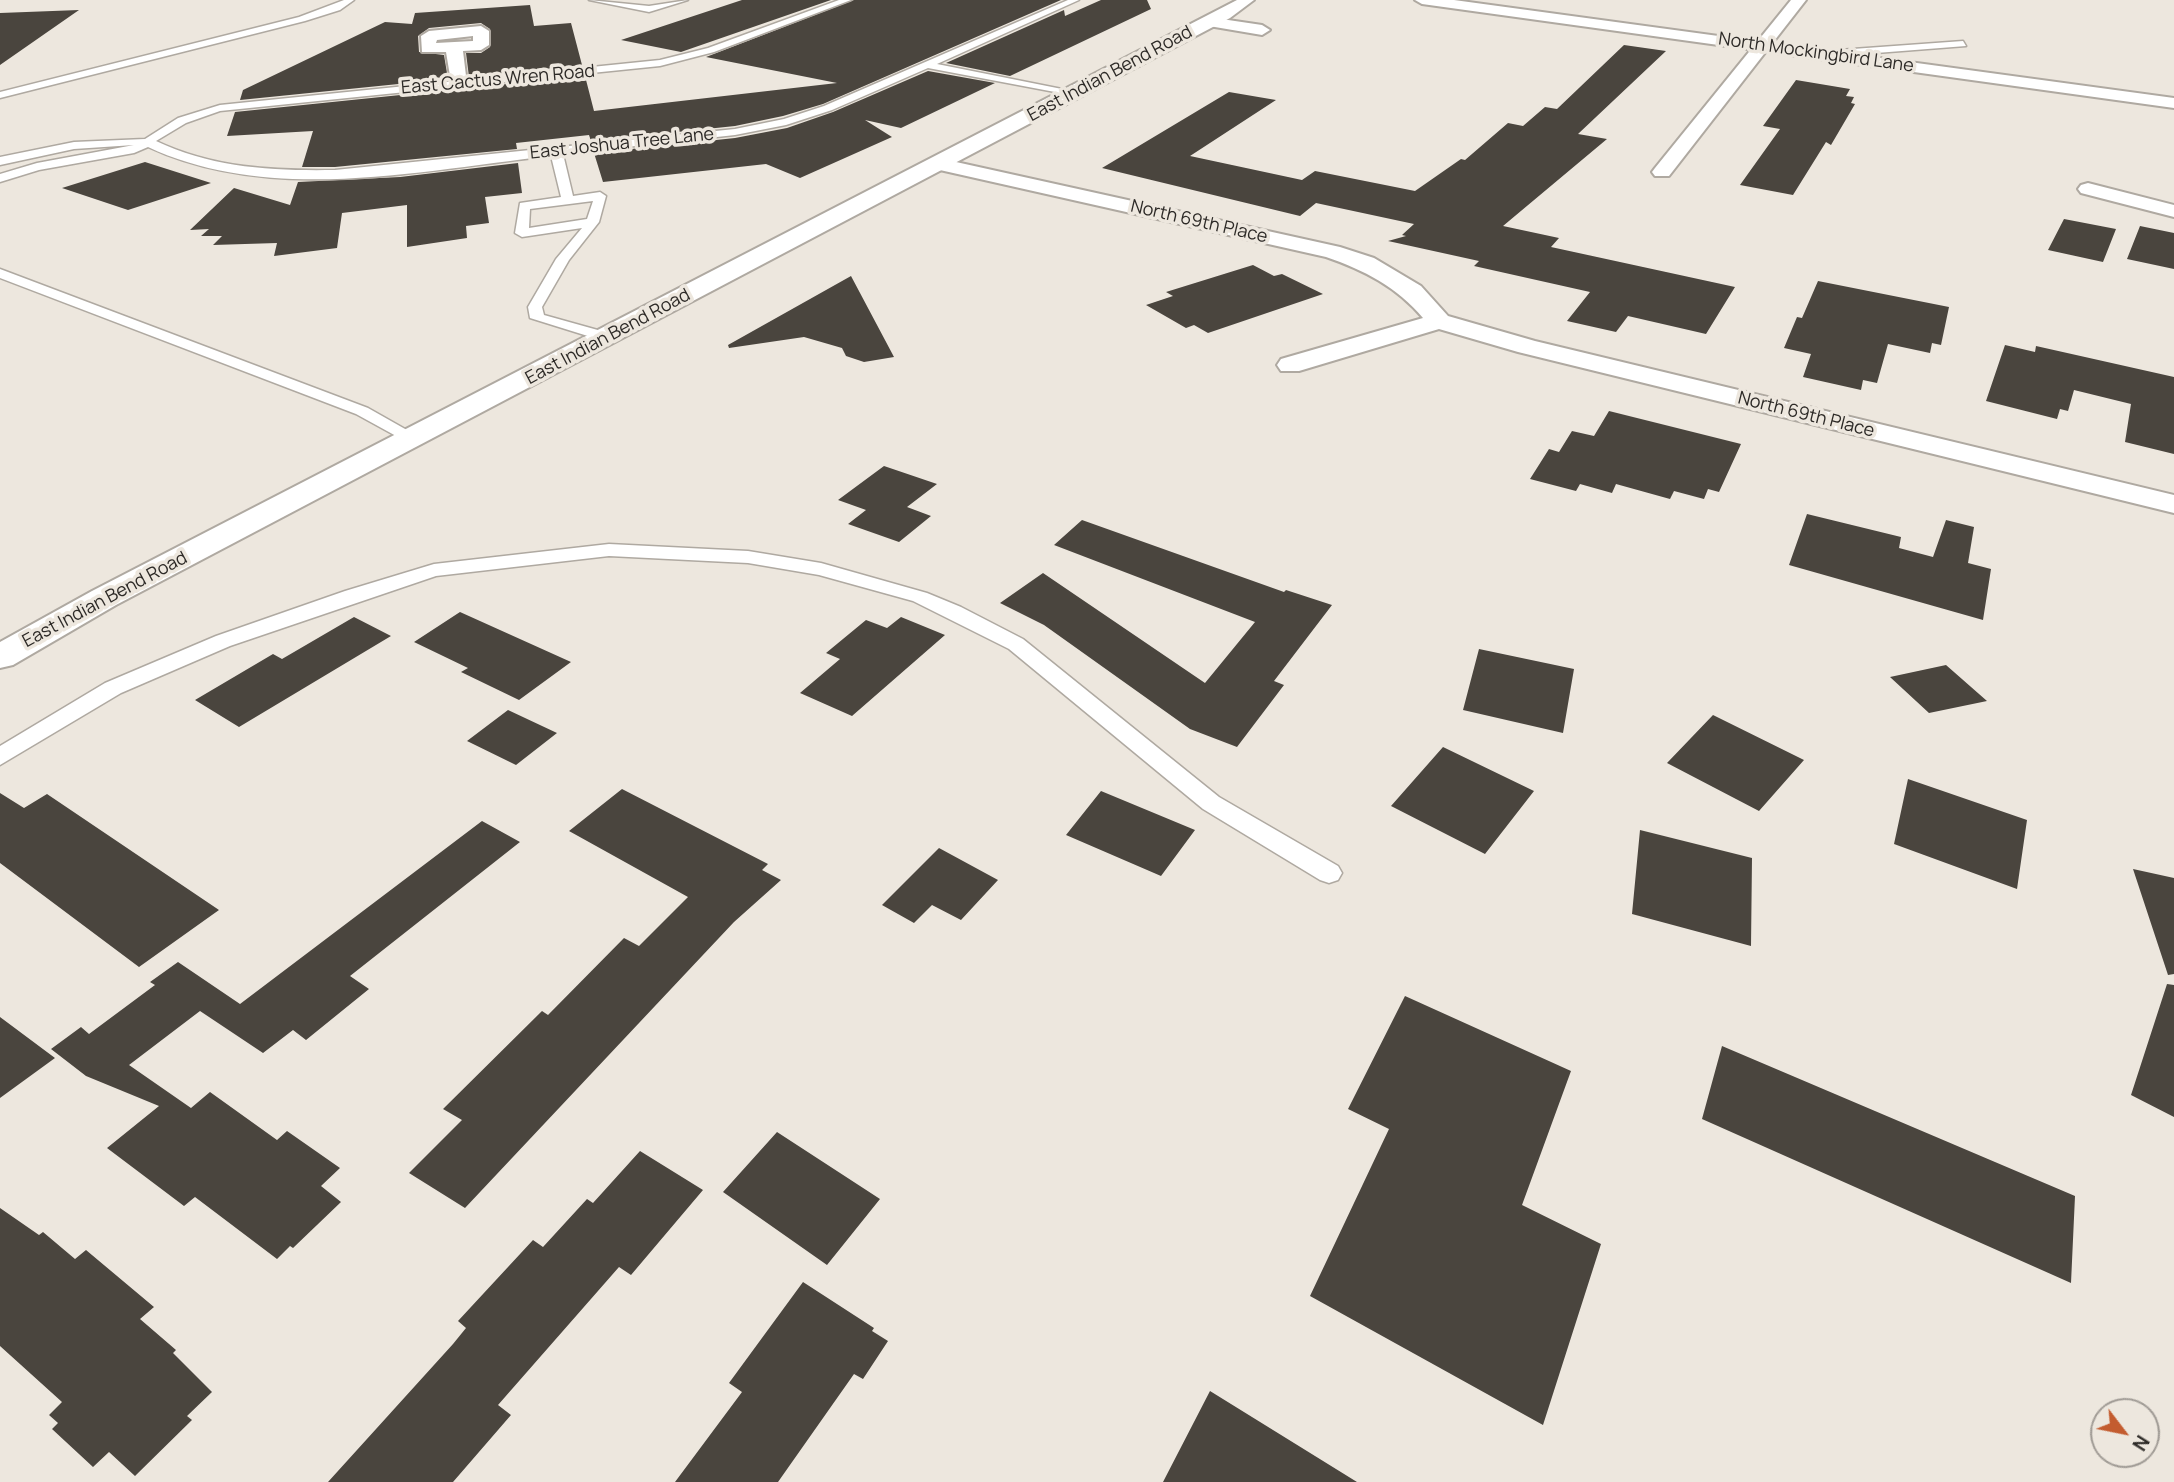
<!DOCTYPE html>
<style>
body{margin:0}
#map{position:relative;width:2174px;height:1482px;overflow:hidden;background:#ede7de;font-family:Manrope,sans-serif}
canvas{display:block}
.north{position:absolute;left:2090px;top:1398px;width:70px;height:70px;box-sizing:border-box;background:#ede7de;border:2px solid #a09b95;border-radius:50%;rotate:122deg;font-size:19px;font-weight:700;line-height:28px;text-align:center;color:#2d2a27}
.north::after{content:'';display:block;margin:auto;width:24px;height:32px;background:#c35c2f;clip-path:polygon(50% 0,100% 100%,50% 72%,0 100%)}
</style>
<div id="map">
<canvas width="2174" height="1482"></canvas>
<div class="north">N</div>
</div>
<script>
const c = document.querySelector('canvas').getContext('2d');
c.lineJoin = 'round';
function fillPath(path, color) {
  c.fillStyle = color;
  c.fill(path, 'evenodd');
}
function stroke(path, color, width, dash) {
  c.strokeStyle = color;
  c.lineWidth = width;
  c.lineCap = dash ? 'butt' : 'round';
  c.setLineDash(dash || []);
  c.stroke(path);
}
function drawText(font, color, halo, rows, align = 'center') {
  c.font = font + ' Manrope,sans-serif';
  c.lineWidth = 7;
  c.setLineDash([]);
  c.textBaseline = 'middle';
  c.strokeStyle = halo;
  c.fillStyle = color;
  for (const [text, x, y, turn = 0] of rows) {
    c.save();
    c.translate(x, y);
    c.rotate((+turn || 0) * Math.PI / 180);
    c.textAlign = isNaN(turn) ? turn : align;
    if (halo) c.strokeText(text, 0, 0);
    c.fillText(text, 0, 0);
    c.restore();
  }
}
const building = new Path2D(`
 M742 0H831L681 52 621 40Z
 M854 0H1061L823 104 783 116 735 126 591 141 589 135 516 143 517 149 335 167H302L313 131 227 136 235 112 585 76 594 111 837 83 706 57Z
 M1101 0H1147L1151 9 1010 76 946 63 1064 10 1065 16Z
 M530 5 534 26 571 23 582 65 469 77 466 53H481L490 47V29L481 23 429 28 418 36 419 52 444 55 448 79 240 100 243 90 385 22 412 24 415 13Z
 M79 10 0 65V13Z
 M1624 45 1666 51 1578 134 1607 139 1503 226 1559 238 1551 247 1735 287 1706 334 1628 316 1616 332 1567 321 1590 292 1474 266 1479 261 1388 241 1406 236 1402 235 1414 224 1316 203 1300 216 1102 168 1229 92 1276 100 1190 156 1302 180 1315 171 1415 191 1461 159 1465 160 1508 123 1523 126 1545 107 1557 109Z
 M928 71 995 83 901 128 865 120 892 137 800 178 766 164 603 182 594 153 735 138 787 128 833 112Z
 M1796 80 1850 89 1846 96 1854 97 1851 103 1855 104 1831 145 1826 142 1793 195 1740 185 1780 129 1763 126Z
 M145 162 211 183 128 210 62 188Z
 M518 163 522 193 485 197 489 223 466 226 467 238 407 247V205L342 213 337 248 274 256 277 243 213 245 222 236H201L209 229 190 230 234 188 290 205 298 182 400 177Z
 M2064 219 2116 229 2103 262 2048 250Z
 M2140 226 2174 233V269L2127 259Z
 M1253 265 1274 276 1282 274 1323 294 1208 333 1194 325 1186 328 1146 305 1173 296 1166 292Z
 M851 276 894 357 864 362 846 356 842 348 804 337 729 348 728 345Z
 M1818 281 1949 307 1941 345 1932 343 1930 353 1888 344 1877 383 1863 380 1861 390 1803 377 1811 354 1784 348 1797 317 1802 318Z
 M2005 345 2035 352 2036 346 2174 377V454L2125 442 2131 404 2074 390 2068 411 2060 409 2057 419 1986 401Z
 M1609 411 1741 444 1719 492 1708 489 1704 499 1674 491 1670 499 1616 484 1612 493 1580 484 1576 491 1530 479 1549 449 1559 452 1572 431 1594 436Z
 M884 466 937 484 907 507 931 516 899 542 848 524 866 510 838 500Z
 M1807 514 1901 537 1899 548 1933 557 1946 520 1974 527 1968 563 1991 569 1983 620 1789 565Z
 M1082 520 1284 592 1286 590 1332 605 1274 681 1284 685 1237 747 1190 729 1044 625 1000 603 1043 573 1205 683 1255 622 1054 545Z
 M460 612 571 662 519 700 461 672 468 668 414 642Z
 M354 617 391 636 239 727 195 700 273 654 282 659Z
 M901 617 945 635 852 716 800 693 840 659 826 653 866 620 887 628Z
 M1479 649 1574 669 1563 733 1463 710Z
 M1946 665 1987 701 1929 713 1890 677Z
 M508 710 557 733 516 765 467 741Z
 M1713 715 1804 760 1759 811 1667 763Z
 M1443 747 1534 791 1485 854 1391 806Z
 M1908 779 2027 820 2017 889 1894 844Z
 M622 789 768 864 762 870 781 880 734 922 465 1208 409 1173 462 1120 443 1109 542 1011 548 1015 624 938 639 946 688 897 569 831Z
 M1101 791 1195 830 1161 876 1066 835Z
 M0 793 24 808 47 794 219 910 139 967 0 863Z
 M482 821 520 842 350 976 369 989 306 1040 293 1030 263 1053 200 1011 129 1065 191 1108 210 1092 277 1140 287 1131 340 1168 321 1186 341 1202 293 1248 290 1246 277 1259 195 1197 184 1206 107 1148 159 1106 86 1076 51 1049 81 1027 89 1034 155 985 150 982 178 962 240 1004Z
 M1640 830 1752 858 1751 946 1632 914Z
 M939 848 998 880 961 920 932 905 914 923 882 905Z
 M2133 869 2174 878V974L2168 975Z
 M2167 984 2174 985V1117L2131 1095Z
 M1405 996 1571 1071 1522 1205 1601 1244 1543 1425 1310 1296 1389 1129 1348 1109Z
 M0 1017 55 1058 0 1098Z
 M1722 1046 2075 1196 2071 1283 1702 1119Z
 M777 1132 880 1199 827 1265 723 1192Z
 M640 1151 703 1190 631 1275 619 1267 498 1405 511 1415 453 1482H328L453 1344 466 1328 458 1321 533 1240 543 1247 587 1199 593 1203Z
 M0 1208 39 1235 43 1232 75 1259 86 1250 154 1307 140 1319 176 1350 173 1353 212 1392 187 1416 192 1420 135 1476 109 1452 93 1467 52 1429 58 1423 49 1415 62 1402 0 1346Z
 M803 1282 874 1328 872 1331 888 1341 863 1379 854 1374 778 1482H675L742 1392 729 1383Z
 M1210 1391 1357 1482H1163Z`);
const lane = new Path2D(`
 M344 0H354L340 10 305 21 0 98V92L299 17Z
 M589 0 649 6 688 0 649 12Z
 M839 0H851L714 52 660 66 220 111 186 123 156 141C213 168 273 171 335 170L735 129 784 119 824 106 1068 0H1079L937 64 1072 91 1076 92V96L928 68 832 110 786 125 735 135 563 154 573 196 600 192 606 196 599 222 569 260 542 307 544 315 612 334 615 337 607 342 530 318 528 307 556 259 582 228 522 237 515 233 520 203 561 197 551 156C422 170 272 205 148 147L134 153 39 170 0 182V174L37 163 134 145 74 149 0 165V157L74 142 145 139 178 118 220 105 660 60 708 48ZM593 201 587 219 529 228 530 209Z
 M1963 41 1966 46 1825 57 1820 54 1825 51Z
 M0 269 368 408 421 438 413 443 407 442 356 414 0 278Z
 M609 544 748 551 821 563 927 593 961 607 1023 639 1219 797 1338 866 1342 873 1338 880 1329 883 1320 880 1203 809 1009 649 913 601 819 575 748 563 609 556 436 576 230 646 121 693 0 765V746L105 683 216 636 345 591 434 564Z`);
const street = new Path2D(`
 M1791 0H1806L1669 176H1655L1652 172 1655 168Z
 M1208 17 1262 25 1270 30 1262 35 1203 25 1200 22Z
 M481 26 489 31V45L481 50 463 51 467 84 458 89 452 88 446 52H422L421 36 429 31ZM473 36V41L436 43 437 40Z
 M938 158 1340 247 1374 258 1421 286 1448 316 1535 341 2174 495V513L1518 352 1439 329 1299 371H1281L1277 365 1281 359 1423 318C1397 287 1364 270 1326 257L931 168 928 164Z
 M2088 183 2174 205V217L2081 193 2078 189 2081 185Z`);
const secondary = new Path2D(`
 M1237 0H1254L1230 18 116 605 13 665 0 668V642L92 591Z
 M1415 0H1454L2174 98V108L1422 4Z`);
const farStreetnames = [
 ["North Mockingbird Lane",1816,53,8],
 ["East Indian Bend Road",1110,74,-28],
 ["East Cactus Wren Road",498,80,-5],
 ["East Joshua Tree Lane",622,144,-6],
 ["North 69th Place",1199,222,13],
 ["East Indian Bend Road",608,337,-28],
 ["North 69th Place",1806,415,14],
 ["East Indian Bend Road",105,600,-28]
];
fillPath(building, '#4a453e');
stroke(lane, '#afa9a1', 3);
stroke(street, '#afa9a1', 4);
stroke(secondary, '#afa9a1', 4);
fillPath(lane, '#fff');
fillPath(street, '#fff');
fillPath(secondary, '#fff');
drawText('18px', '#2d2a27', '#ede7de', farStreetnames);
</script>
